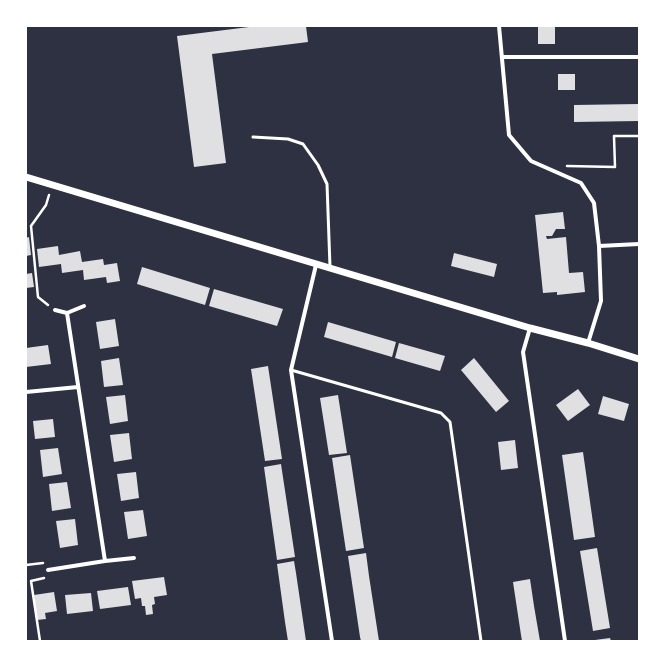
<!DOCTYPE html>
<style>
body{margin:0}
#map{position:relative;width:665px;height:667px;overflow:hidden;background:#2d3142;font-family:"Asap Condensed",sans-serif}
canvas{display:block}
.frame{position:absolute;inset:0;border:27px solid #fff;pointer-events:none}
</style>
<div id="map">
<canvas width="665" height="667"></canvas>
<div class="frame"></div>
</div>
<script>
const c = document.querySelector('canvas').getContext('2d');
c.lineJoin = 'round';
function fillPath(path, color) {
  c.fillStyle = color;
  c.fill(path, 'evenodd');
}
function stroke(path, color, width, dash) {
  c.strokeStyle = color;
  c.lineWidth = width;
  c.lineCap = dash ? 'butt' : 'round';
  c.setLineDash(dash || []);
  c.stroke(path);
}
const building = new Path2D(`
 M257 26H306L308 42 212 54 226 163 194 167 177 36Z
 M538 26H555V44H538Z
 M558 74H575V90H558Z
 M639 104V121L574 122V105Z
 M563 212 565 229H556L552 236H546L547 239 566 237 569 273 583 272 585 292 557 295V292L543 293 535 215Z
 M29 237 31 255 26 256V238Z
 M58 246 59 255 80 251 82 262 103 259 104 265 117 263 120 281 107 283 106 277 84 280 83 270 62 273 61 264 39 267 37 249Z
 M454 253 497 264 494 277 451 266Z
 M142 267 210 288 205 305 137 284Z
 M32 273 34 287 26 288V274Z
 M214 289 283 309 277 326 209 306Z
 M115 319 119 346 100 349 96 322Z
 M328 322 396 342 392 357 324 337Z
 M399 343 445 356 440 371 395 358Z
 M48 345 51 364 26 367V348Z
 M119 358 123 385 104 387 101 361Z
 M474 358 509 401 496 412 461 370Z
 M268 366 282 459 265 461 251 369Z
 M578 389 590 405 568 421 556 405Z
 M125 395 128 421 110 424 106 397Z
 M338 395 347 453 329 455 320 398Z
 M603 396 629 404 624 421 598 414Z
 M53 419 55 437 35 439 33 421Z
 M129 433 132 459 114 462 110 435Z
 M515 440 518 468 501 470 498 442Z
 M58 448 62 474 43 477 40 450Z
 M583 452 595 537 574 540 562 455Z
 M350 455 364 548 346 551 332 458Z
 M281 464 295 557 277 560 264 467Z
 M136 472 139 498 121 501 117 474Z
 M67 482 71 508 52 511 49 484Z
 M143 510 147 536 128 539 124 512Z
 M75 519 78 545 60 548 56 521Z
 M597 548 610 628 593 631 580 551Z
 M366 553 369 576 379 641H361L360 637 348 556Z
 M294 561 296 573 306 641H288L285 622 277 564Z
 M164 577 167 595 154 597 155 604 152 605 153 614 146 615 145 606H142L141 598 135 599 132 581Z
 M530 579 534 606 540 641H522L521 635 513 582Z
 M128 587 131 605 100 609 97 591Z
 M54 592 57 611 45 613 46 619 37 620 34 595Z
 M91 593 93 611 67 614 65 595Z
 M610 638 611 641H595V640Z`);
const path = new Path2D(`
 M567 166 615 167 614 136H639
 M48 305 38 297 31 226 46 205 49 195
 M26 565 43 563
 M40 641 31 581 44 578`);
const service = new Path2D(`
 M253 137 288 139 303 144 318 165 327 184 330 267
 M291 370 441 413 450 422 481 641`);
const minor = new Path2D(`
 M499 26 509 135 531 161 581 183 594 203 599 246 601 301 588 343
 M502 57H639
 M599 246 639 244
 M316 265 291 370 332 641
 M55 310 67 313 84 306
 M67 313 105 561
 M530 328 523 352 565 641
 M26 392 78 387
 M48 570 105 561 134 558`);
const tertiary = new Path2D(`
 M26 177 530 328 588 343 639 359`);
fillPath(building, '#e0e0e3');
stroke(path, '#fff', 2.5);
stroke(service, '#fff', 3);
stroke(minor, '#fff', 4);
stroke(tertiary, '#fff', 7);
</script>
